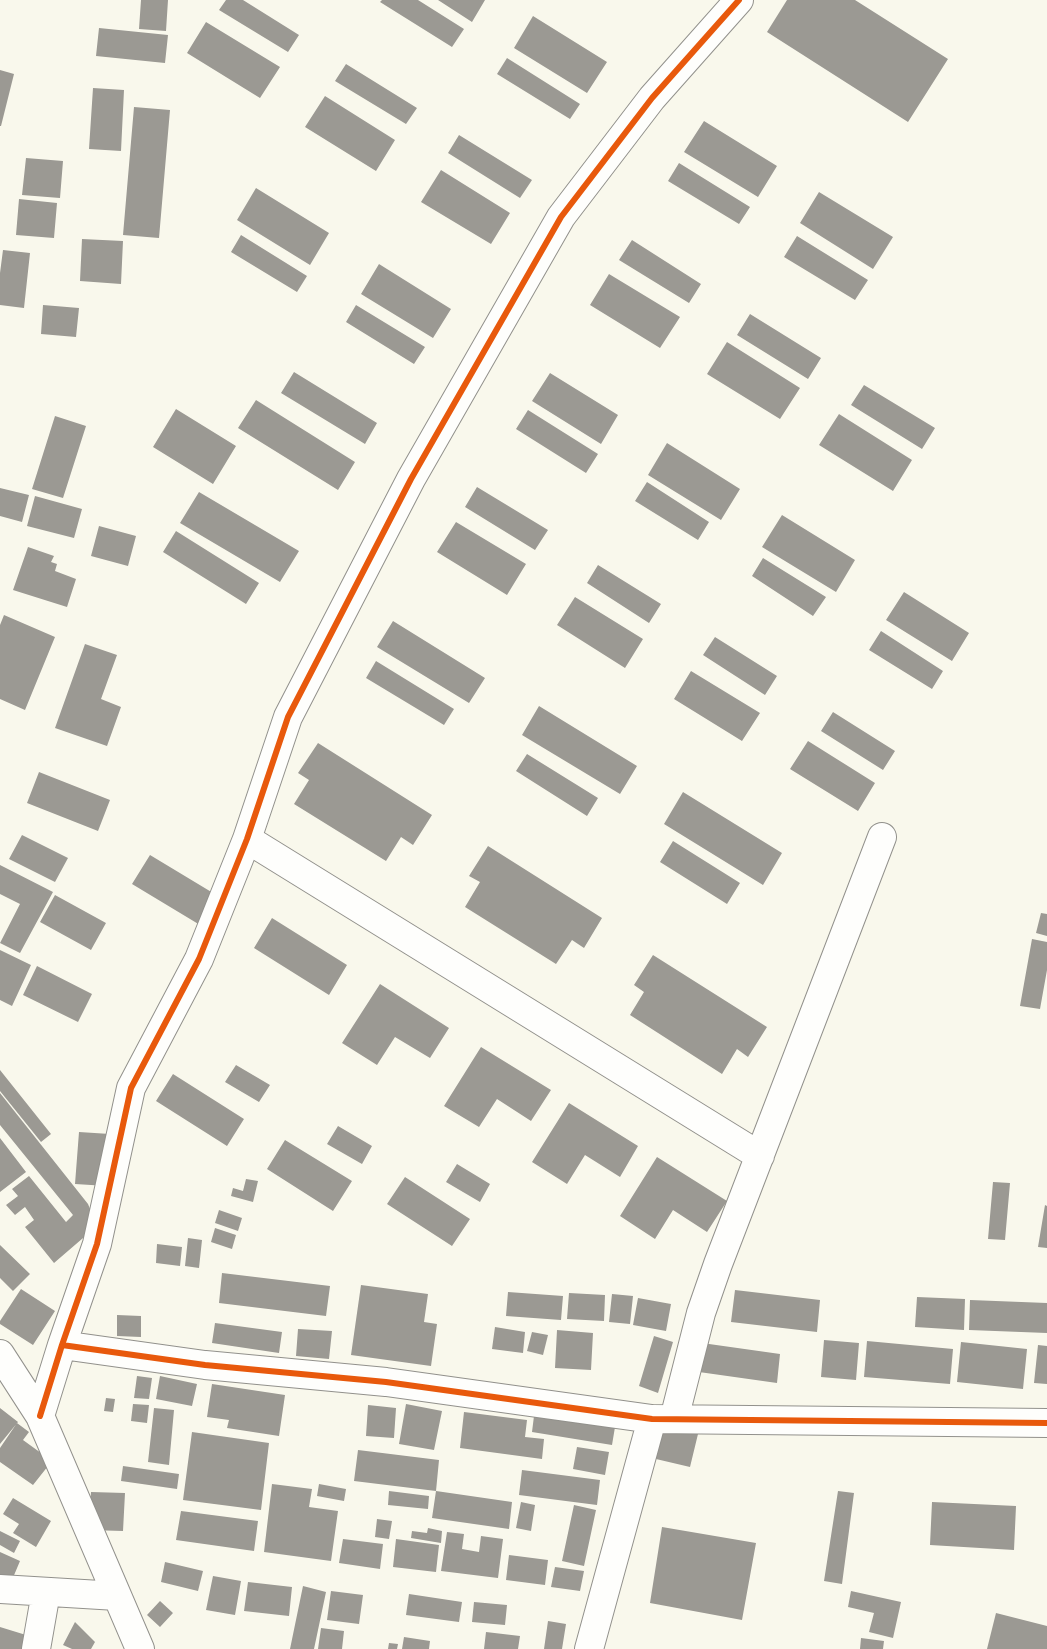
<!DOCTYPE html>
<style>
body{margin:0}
canvas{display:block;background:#f9f8ec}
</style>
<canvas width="1047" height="1649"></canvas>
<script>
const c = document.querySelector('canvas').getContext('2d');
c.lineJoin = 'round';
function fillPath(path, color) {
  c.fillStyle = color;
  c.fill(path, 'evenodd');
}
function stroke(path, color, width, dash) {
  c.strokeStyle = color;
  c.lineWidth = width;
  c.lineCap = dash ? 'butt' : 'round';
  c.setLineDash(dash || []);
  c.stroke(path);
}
const building = new Path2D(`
 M141 0H168L166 31 139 29Z
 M226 0H243L299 35 288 52 219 10Z
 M382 0H418L464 29 452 47 380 2Z
 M438 0H485L472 22Z
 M787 0H855L948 59 908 122 767 32Z
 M533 16 607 62 587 93 514 48Z
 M206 22 280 67 260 98 187 53Z
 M99 28 168 35 165 63 96 56Z
 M507 58 580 104 570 119 497 74Z
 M346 64 417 108 406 124 335 81Z
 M0 70 14 74 1 126H0Z
 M93 88 124 90 121 151 89 149Z
 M325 96 395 140 376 171 305 127Z
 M134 107 170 110 159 238 123 235Z
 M704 121 777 166 758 197 684 152Z
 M459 135 532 180 520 198 448 153Z
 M26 158 63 161 60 198 22 195Z
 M679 163 750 207 739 224 668 181Z
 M441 170 510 213 491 244 421 202Z
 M256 188 329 233 310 265 237 220Z
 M819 192 893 237 873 269 800 223Z
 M19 199 57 203 54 238 16 235Z
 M241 235 307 276 297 292 231 252Z
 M797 236 868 280 855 300 784 257Z
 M82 239 123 241 121 284 80 281Z
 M632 240 701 284 689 303 619 260Z
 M3 250 30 253 24 308 0 305V273Z
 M379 264 451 309 433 338 361 294Z
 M609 274 680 317 660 348 590 305Z
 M43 305 79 308 76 337 41 334Z
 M356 305 425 347 414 364 346 322Z
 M750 314 821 358 808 379 737 335Z
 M727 342 800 388 780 419 707 374Z
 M294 372 377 423 365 444 281 393Z
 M550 373 618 415 601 444 532 401Z
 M864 385 935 428 922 449 851 405Z
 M256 400 355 462 338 490 238 428Z
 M176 409 236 446 213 484 153 447Z
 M528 410 598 454 586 473 516 429Z
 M839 414 912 460 893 491 819 445Z
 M55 416 86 426 63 498 32 489Z
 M667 443 740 489 721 520 648 475Z
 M647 482 709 522 698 540 635 501Z
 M477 487 548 530 535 550 465 507Z
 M0 488 29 495 22 522 0 516Z
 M199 492 299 551 280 582 180 523Z
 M35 496 82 509 74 538 27 526Z
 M782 515 855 560 836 592 762 547Z
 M456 522 526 564 507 595 437 552Z
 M99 526 136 536 128 566 91 556Z
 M176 531 259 583 246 604 163 552Z
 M28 547 54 556 51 562 57 564 55 571 76 579 67 607 13 590Z
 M763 558 826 597 813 616 752 576Z
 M598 565 661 604 649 623 587 583Z
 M904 592 969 633 952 661 886 620Z
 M575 597 643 639 625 668 557 625Z
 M4 615 55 637 25 710 0 699V625Z
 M393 621 485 678 469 703 377 647Z
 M881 631 943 671 932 689 869 650Z
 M715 637 777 676 765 695 703 655Z
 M85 644 117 655 101 699 121 707 107 746 55 728Z
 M376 661 454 709 444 725 366 678Z
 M691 671 760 713 742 741 674 699Z
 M539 706 637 766 620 794 522 735Z
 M833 712 895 751 883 770 821 731Z
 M808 741 875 783 858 811 790 769Z
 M318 743 432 815 413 845 401 837 386 861 294 804 309 780 298 773Z
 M527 754 598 798 587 816 516 771Z
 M39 772 110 800 98 831 27 803Z
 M683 792 782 853 763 885 664 824Z
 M22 835 68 858 55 882 9 859Z
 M673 841 740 883 727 904 660 862Z
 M488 846 602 918 584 948 572 940 556 964 465 907 480 882 469 876Z
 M150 855 218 896 200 925 132 884Z
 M0 865 53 892 20 953 0 943 20 904 0 894Z
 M55 895 106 923 91 950 40 922Z
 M1041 913 1047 914V936L1036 933Z
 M272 918 347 965 329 995 254 948Z
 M1032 939 1047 942V970L1040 1009 1020 1006Z
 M0 950 31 965 12 1006 0 1000Z
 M653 955 767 1027 748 1057 737 1049 722 1074 630 1015 644 992 634 985Z
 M37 966 92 994 78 1022 23 995Z
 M380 984 449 1028 430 1058 395 1037 377 1065 342 1043Z
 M481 1047 551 1090 531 1121 497 1099 479 1127 444 1106Z
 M236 1065 270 1085 259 1102 225 1082Z
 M0 1070 51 1134 41 1142 0 1091Z
 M173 1074 244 1119 227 1146 156 1101Z
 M0 1093 88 1204 97 1226 54 1263 25 1227 34 1220 25 1207 15 1215 6 1205 18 1196 12 1189 29 1176 66 1222 73 1215 0 1125Z
 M569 1103 638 1146 620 1177 585 1155 567 1184 532 1162Z
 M338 1126 372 1146 362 1164 327 1144Z
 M79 1132 110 1134 107 1186 75 1184Z
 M0 1138 26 1172 0 1192Z
 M285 1140 352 1181 333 1211 267 1169Z
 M657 1157 727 1201 707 1232 673 1210 655 1239 620 1216Z
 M457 1164 490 1184 480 1202 446 1182Z
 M405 1177 470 1219 452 1246 387 1204Z
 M246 1179 258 1181 253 1202 231 1196 233 1188 243 1191Z
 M993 1182 1010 1183 1005 1240 988 1239Z
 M1045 1205 1047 1206V1248L1038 1247Z
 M219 1210 242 1218 238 1231 215 1223Z
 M215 1228 236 1235 232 1249 211 1242Z
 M188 1238 202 1240 199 1268 185 1266Z
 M157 1244 182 1247 180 1266 156 1263Z
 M0 1245 30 1274 13 1291 0 1278Z
 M222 1273 330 1286 326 1316 219 1303Z
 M361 1285 428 1294 424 1322 437 1324 431 1366 351 1355Z
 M21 1289 55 1311 33 1345 0 1324V1321Z
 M735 1290 820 1300 817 1332 731 1322Z
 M508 1292 563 1296 561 1320 506 1316Z
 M569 1293 605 1295 604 1321 567 1319Z
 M612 1294 633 1296 630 1324 609 1322Z
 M917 1297 965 1299 964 1330 915 1327Z
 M638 1298 671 1304 666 1331 633 1325Z
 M970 1300 1047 1303V1333L969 1330Z
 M117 1315 141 1316V1337L117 1336Z
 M215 1323 282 1332 279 1353 212 1343Z
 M495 1327 525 1332 523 1353 492 1349Z
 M298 1329 332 1331 329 1359 296 1356Z
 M557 1330 593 1333 591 1370 555 1368Z
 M532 1332 548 1335 543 1355 527 1351Z
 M654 1336 673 1342 658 1393 639 1386Z
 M824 1340 859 1343 856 1380 821 1377Z
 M867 1341 953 1349 950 1384 864 1377Z
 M961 1342 1027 1349 1023 1389 957 1382Z
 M702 1343 780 1354 777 1383 699 1372Z
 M1038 1345 1047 1346V1384L1034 1383Z
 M137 1376 152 1378 149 1399 134 1398Z
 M160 1376 197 1384 192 1406 156 1399Z
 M212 1384 285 1395 279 1436 227 1428 229 1420 207 1417Z
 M106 1398 115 1399 113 1412 104 1411Z
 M133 1404 149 1405 147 1423 131 1421Z
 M406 1404 442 1411 434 1450 399 1444Z
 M368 1405 396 1408 394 1438 366 1436Z
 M0 1408 18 1422 0 1444Z
 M154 1408 174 1410 169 1465 148 1462Z
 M535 1408 616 1421 612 1445 532 1432Z
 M464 1412 527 1420 525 1437 544 1439 542 1459 460 1448Z
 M17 1423 29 1432 23 1440 52 1461 33 1485 0 1462V1448Z
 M664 1427 698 1434 690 1467 656 1459Z
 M192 1432 269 1443 261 1510 183 1500Z
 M577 1447 609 1452 605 1475 573 1469Z
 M358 1450 439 1460 436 1491 354 1481Z
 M123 1466 179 1474 177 1489 121 1481Z
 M522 1470 600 1480 597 1505 519 1495Z
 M272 1484 312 1489 309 1507 338 1511 331 1561 264 1552Z
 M319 1484 346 1489 344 1501 317 1496Z
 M389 1491 429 1496 428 1509 388 1505Z
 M436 1491 512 1502 509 1529 432 1518Z
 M838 1491 854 1493 842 1584 824 1581Z
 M91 1492 125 1493 123 1531 89 1530Z
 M13 1498 51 1521 36 1547 13 1533 19 1524 3 1514Z
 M521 1502 535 1505 531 1531 516 1528Z
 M932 1502 1016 1506 1014 1550 930 1545Z
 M574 1505 596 1510 584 1566 562 1561Z
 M181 1511 258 1521 254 1551 176 1540Z
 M377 1519 392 1521 389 1539 375 1537Z
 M662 1527 756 1543 742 1620 650 1603Z
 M428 1528 442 1531 441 1543 411 1538 412 1531 427 1533Z
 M0 1531 20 1541 14 1553 0 1545Z
 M447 1532 464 1534 462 1549 479 1552 481 1536 503 1539 498 1578 441 1571Z
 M343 1539 383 1544 380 1569 339 1563Z
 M396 1539 439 1545 436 1572 393 1567Z
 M0 1552 20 1561 12 1580 0 1575Z
 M509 1555 548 1560 545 1585 506 1580Z
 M165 1562 203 1571 198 1591 161 1582Z
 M555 1567 584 1571 580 1591 551 1587Z
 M213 1576 241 1581 235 1615 206 1610Z
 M248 1582 292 1587 289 1616 244 1611Z
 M303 1586 326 1592 314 1649H290Z
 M331 1591 363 1595 359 1624 327 1620Z
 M851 1591 901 1602 893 1638 869 1632 874 1613 848 1607Z
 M409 1594 462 1602 459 1622 406 1615Z
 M160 1601 173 1613 160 1627 147 1615Z
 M474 1602 507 1605 505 1625 472 1622Z
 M996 1613 1047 1626V1649H987Z
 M548 1621 566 1624 562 1649H544Z
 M75 1622 95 1642 91 1649H72L63 1645Z
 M0 1627 26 1635 22 1649H0Z
 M321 1628 344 1631 342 1649H318Z
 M486 1632 520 1636 518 1649H484Z
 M404 1637 430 1641 429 1649H402Z
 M861 1638 884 1641 883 1649H860Z
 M389 1643 398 1644 397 1649H388Z`);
const street = new Path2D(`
 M247 839 760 1156
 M62 1345 205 1365 386 1382 652 1419 1047 1423
 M0 1354 40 1416 140 1649
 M40 1416 62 1345 97 1244 131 1088 199 959 247 839 288 717 411 479 561 217 652 98 739 0
 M674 1419 701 1313 718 1264 882 837
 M0 1589 117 1596
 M36 1649 46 1592
 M589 1649 652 1419`);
const cycleway = new Path2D(`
 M62 1345 205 1365 386 1382 652 1419 1047 1423
 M40 1416 62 1345 97 1244 131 1088 199 959 247 839 288 717 411 479 561 217 652 98 739 0`);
fillPath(building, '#9b9993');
stroke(street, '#92918c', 30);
stroke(street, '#fefefc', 28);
stroke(cycleway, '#e8590c', 6);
</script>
